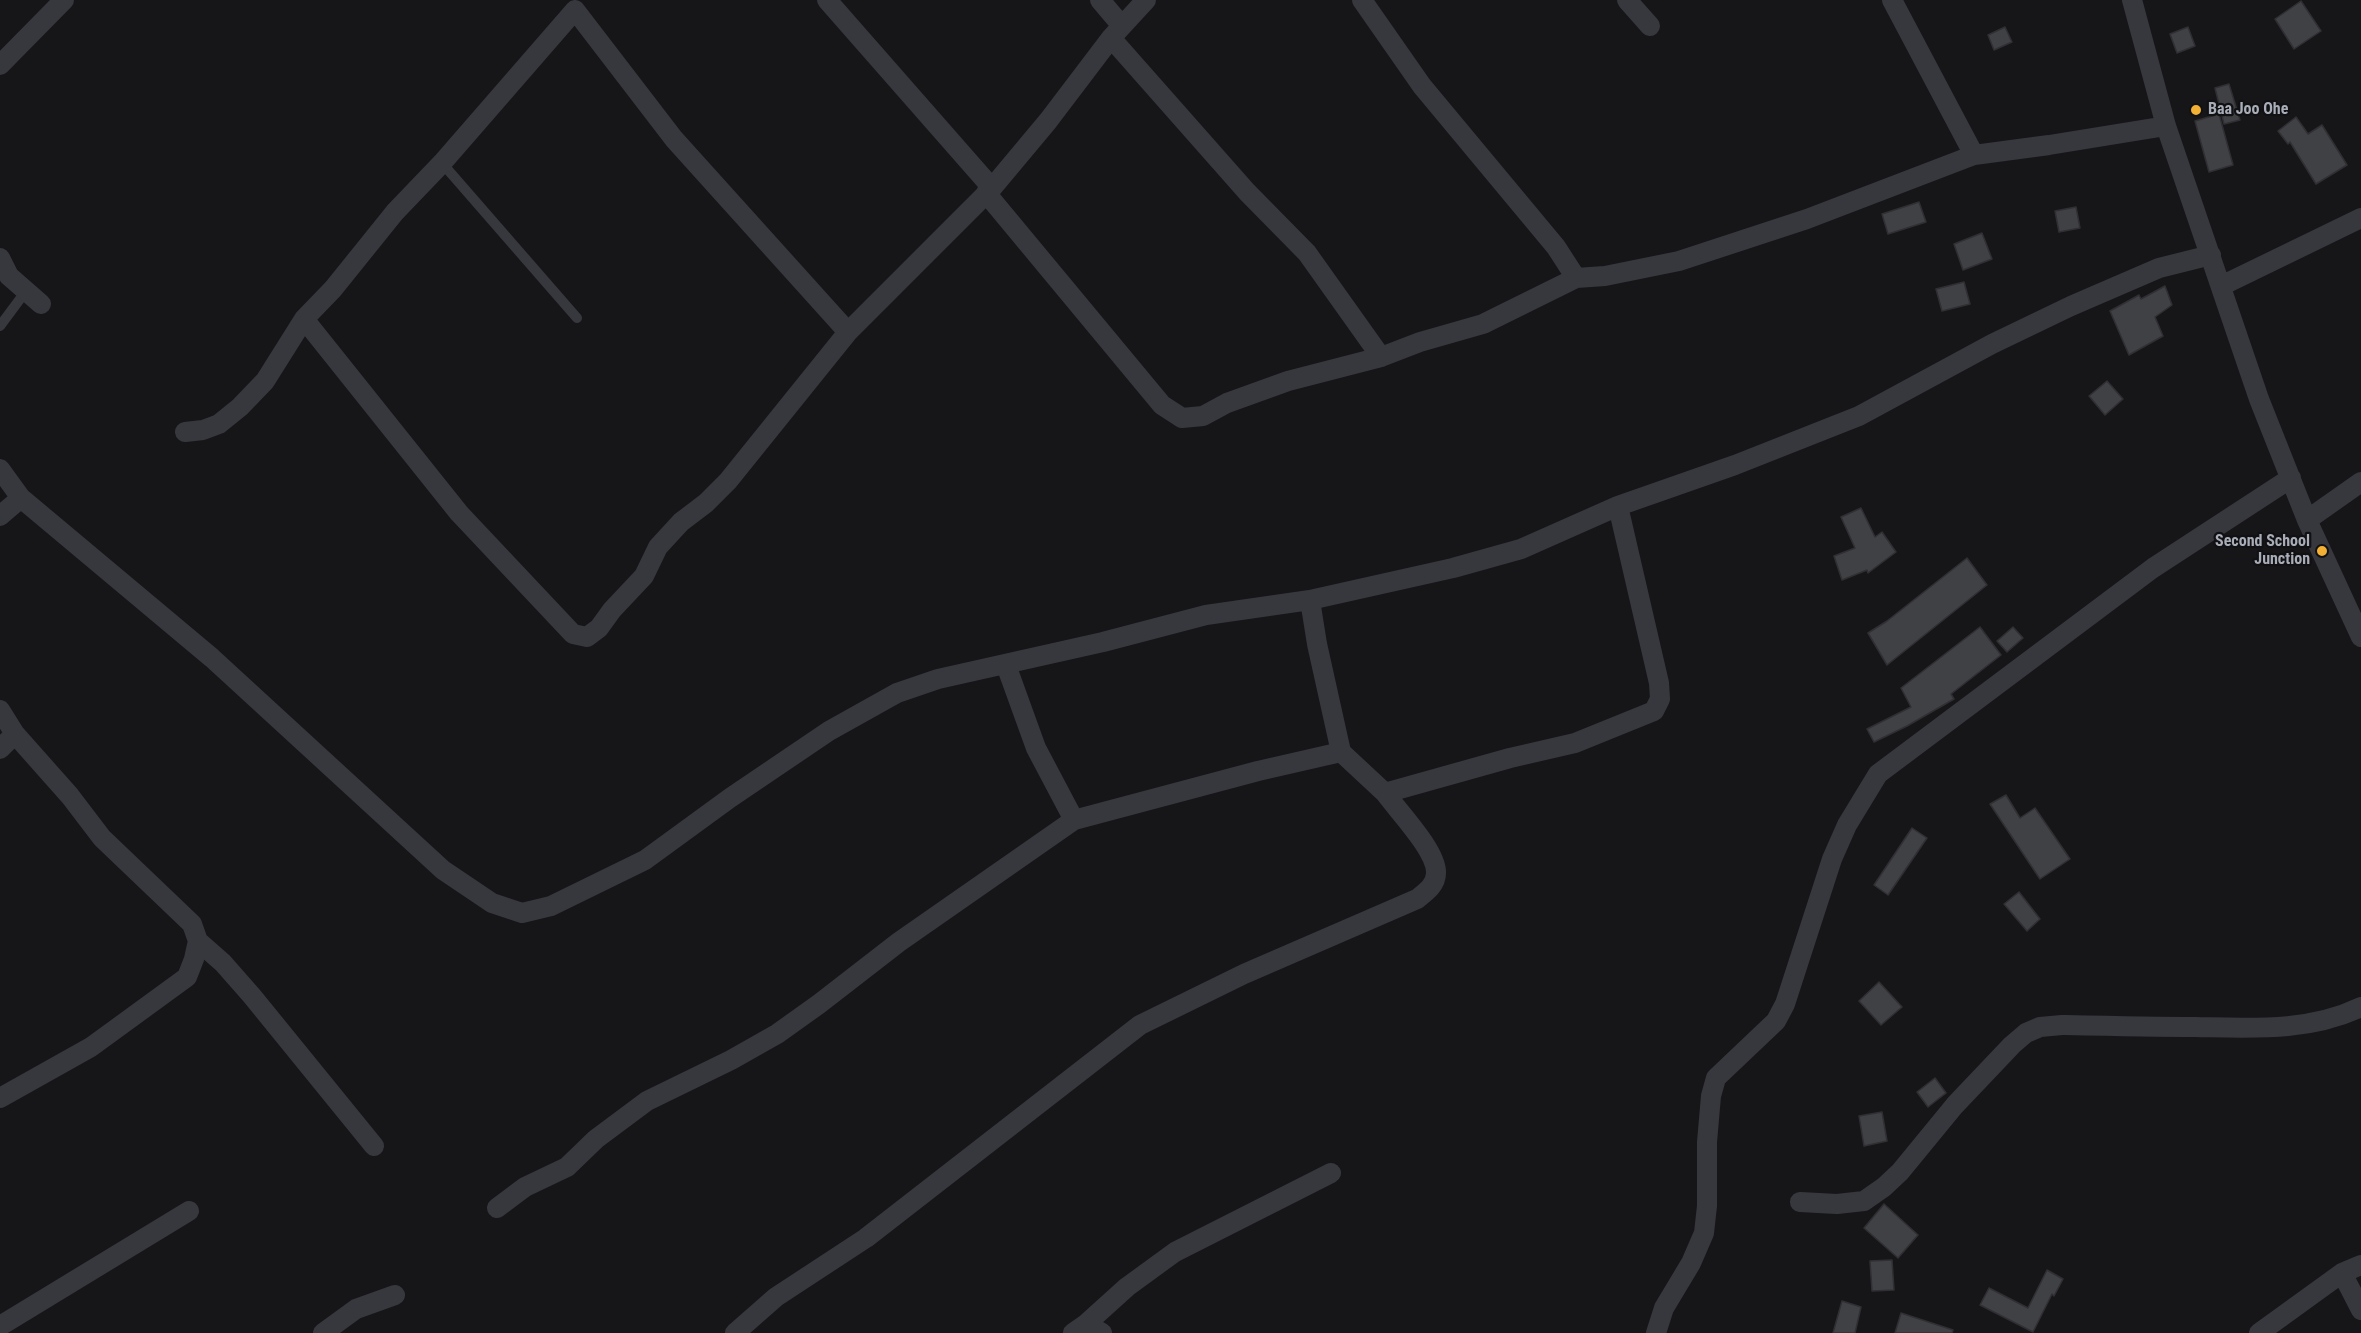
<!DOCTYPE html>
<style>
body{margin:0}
canvas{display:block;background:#161618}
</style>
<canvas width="2361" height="1333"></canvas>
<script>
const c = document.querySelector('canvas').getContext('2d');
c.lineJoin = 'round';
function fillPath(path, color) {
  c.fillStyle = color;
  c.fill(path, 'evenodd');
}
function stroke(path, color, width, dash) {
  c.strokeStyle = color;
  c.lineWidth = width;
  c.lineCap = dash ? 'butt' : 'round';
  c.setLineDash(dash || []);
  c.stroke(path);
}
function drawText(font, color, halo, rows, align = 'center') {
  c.font = font + ' "Roboto Condensed",sans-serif';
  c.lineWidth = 4.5;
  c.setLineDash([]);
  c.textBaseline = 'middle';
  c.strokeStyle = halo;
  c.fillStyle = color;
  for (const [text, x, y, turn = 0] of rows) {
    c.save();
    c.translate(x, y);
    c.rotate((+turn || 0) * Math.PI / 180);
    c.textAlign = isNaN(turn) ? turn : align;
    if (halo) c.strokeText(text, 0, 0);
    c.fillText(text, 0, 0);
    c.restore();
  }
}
const building = new Path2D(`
 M2301 1 2321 31 2294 49 2275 19Z
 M2005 27 2012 42 1994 50 1988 35Z
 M2188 27 2195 46 2177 53 2170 34Z
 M2229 84 2240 120 2224 124 2215 88Z
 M2219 114 2233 165 2209 172 2195 121Z
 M2296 117 2308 134 2322 125 2347 165 2316 184 2290 142 2288 144 2278 131Z
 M1919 202 1926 222 1888 234 1882 214Z
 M2076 207 2080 228 2059 232 2055 211Z
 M1982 233 1992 259 1963 270 1954 244Z
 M1964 282 1970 304 1942 311 1936 289Z
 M2165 286 2172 305 2155 317 2163 336 2129 355 2110 311 2139 295 2141 299Z
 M2107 381 2123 399 2105 415 2089 396Z
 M1861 508 1875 537 1882 532 1896 552 1868 573 1867 570 1842 580 1834 556 1855 548 1841 517Z
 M1967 558 1987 585 1887 665 1868 633 1887 621Z
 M1980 627 2001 655 1951 694 1954 699 1907 726 1874 742 1867 729 1911 707 1901 688Z
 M2013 627 2023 638 2007 652 1997 641Z
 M2006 795 2020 818 2035 808 2070 859 2040 879 1990 804Z
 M1912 828 1927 838 1888 895 1874 885Z
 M2019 892 2040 919 2027 931 2004 904Z
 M1879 982 1902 1007 1881 1025 1859 1001Z
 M1935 1078 1946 1093 1928 1107 1917 1092Z
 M1882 1112 1887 1141 1864 1146 1859 1116Z
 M1884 1204 1918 1235 1898 1258 1864 1228Z
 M1892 1260 1894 1290 1872 1291 1870 1261Z
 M2047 1270 2063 1279 2054 1296 2052 1294 2033 1332 1980 1305 1989 1288 2028 1308Z
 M1842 1301 1861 1307 1855 1333H1833Z
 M1901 1313 1953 1330 1952 1333H1895Z`);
const service = new Path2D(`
 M442 163 577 318
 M0 326 26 291`);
const minor = new Path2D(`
 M827 0 992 188
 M1100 0 1122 26
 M1362 0 1422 86 1556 247 1576 278
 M1627 0 1650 26
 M1892 0 1974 155
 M2132 0 2166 126 2259 399 2307 520 2361 637
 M1111 38 1247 192 1307 253 1381 357
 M0 65 64 0
 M986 193 1162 405 1182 418 1203 416 1227 403 1288 381 1381 357 1420 342 1483 324 1576 278 1605 276 1679 261 1807 219 1974 155 2049 145 2166 126
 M0 258 9 276 41 304
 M2221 286 2361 218
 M304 319 459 513 573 634 587 637 599 628 612 610 644 576 658 547 681 522 706 503 728 481 848 332 992 188 1048 121 1111 38 1146 0
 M185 432 203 430 219 424 240 407 265 381 304 319 333 289 395 212 442 163 575 10 674 139 848 332
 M0 469 21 498 212 658 443 870 492 903 522 913 551 906 645 860 730 798 829 731 897 693 938 679 1103 642 1206 615 1310 600 1453 568 1521 549 1618 506 1735 465 1859 416 1992 344 2071 306 2159 268 2211 255
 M0 516 21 498
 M2307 520 2361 482
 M1006 665 1036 748 1074 820
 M0 710 15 734 70 796 102 838 192 924 198 941 194 959 187 977 91 1047 0 1098
 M0 749 15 734
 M1341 752 1385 793 1510 758 1575 743 1654 711 1660 699 1659 683 1618 506
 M198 941 223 963 252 996 374 1146
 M1800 1202 1837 1204 1864 1201 1884 1187 1900 1172 1955 1105 2012 1045 2026 1033 2040 1027 2062 1025C2107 1026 2151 1027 2195 1027 2252 1028 2309 1032 2361 1007
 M497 1208 525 1187 567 1167 596 1139 647 1101 731 1060 777 1034 819 1004 899 942 1074 820 1258 771 1341 752 1317 644 1310 600
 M2342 1273 2361 1310
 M1086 1324 1127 1287 1175 1252 1331 1173
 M0 1326 189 1211
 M323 1333 356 1309 395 1295
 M735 1333 776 1297 866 1238 1140 1025 1244 974 1417 899C1426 892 1436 885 1436 873 1437 851 1398 811 1385 793
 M1073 1333 1086 1324 1102 1333
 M1656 1333 1664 1308 1691 1263 1704 1233 1707 1206V1142L1711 1096 1716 1078 1776 1021 1785 1004 1832 859 1847 825 1878 774 2153 568 2291 478
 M2259 1333 2342 1273 2361 1265`);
const markers = [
 [2196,110,6,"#f2b134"],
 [2322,551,6,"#f2b134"]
];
const poiNames = [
 ["Baa Joo Ohe",2208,110],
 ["Second School",2310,542,"right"],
 ["Junction",2310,560,"right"]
];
fillPath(building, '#404145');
stroke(building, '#303034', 1.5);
stroke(service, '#37383d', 10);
stroke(minor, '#37383d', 20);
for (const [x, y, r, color] of markers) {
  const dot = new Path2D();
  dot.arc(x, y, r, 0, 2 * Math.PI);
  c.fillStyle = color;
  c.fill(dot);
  stroke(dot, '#111113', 2);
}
drawText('bold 16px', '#a8adb8', '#111113', poiNames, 'left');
</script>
